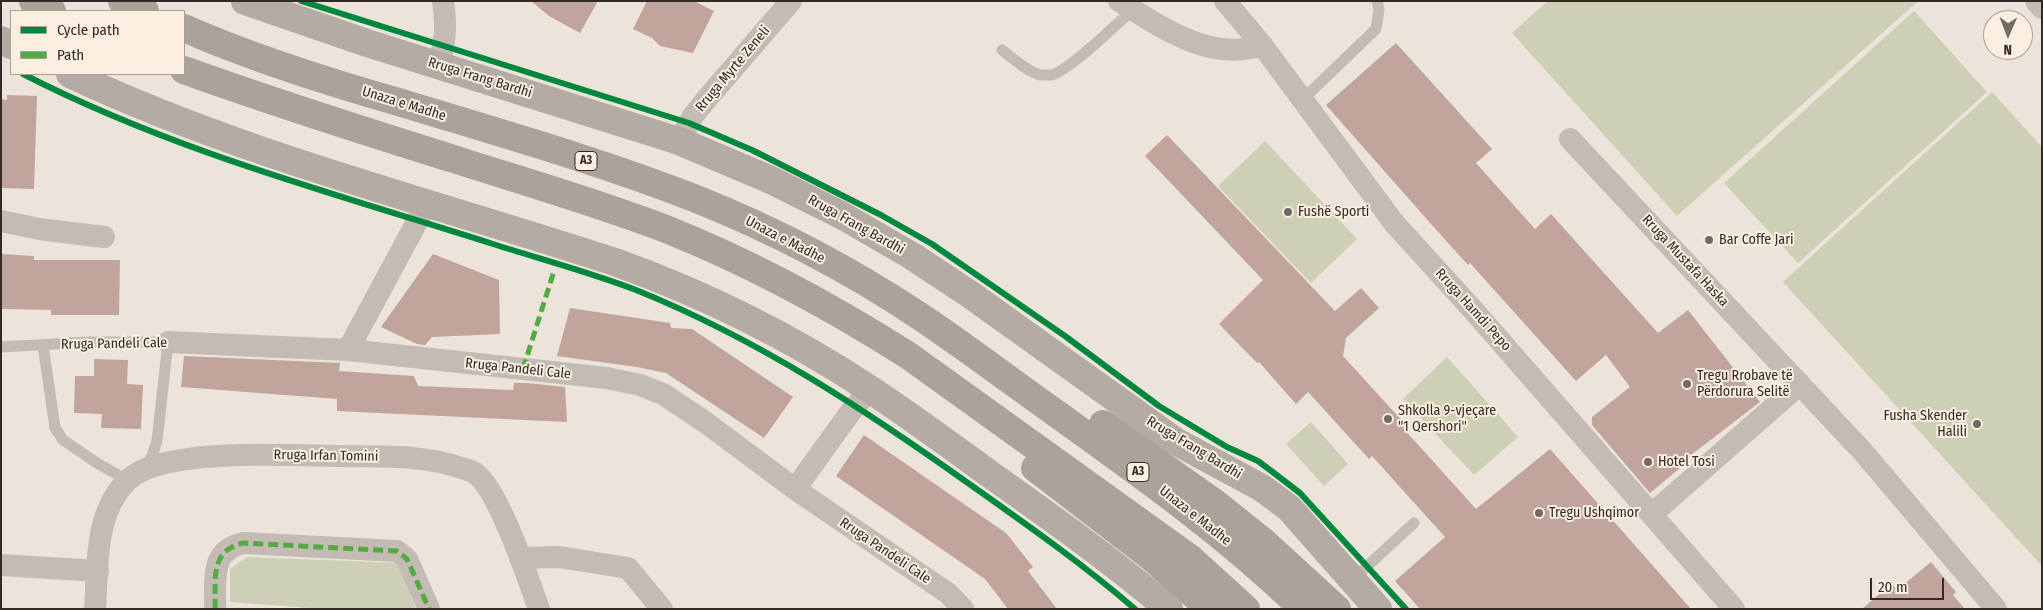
<!DOCTYPE html>
<meta charset="utf-8">
<style>
body{margin:0}
#map{position:relative;width:2043px;height:610px;overflow:hidden;background:#ece3db;font-family:"Fira Sans Condensed",sans-serif}
canvas{display:block}
.frame{position:absolute;inset:0;border:2px solid #342924;pointer-events:none}
.legend{position:absolute;left:10px;top:10px;width:175px;height:65px;box-sizing:border-box;background:#faeee1;border:1px solid #ab9f95;margin:0;padding:6px 9px;list-style:none;font-size:15px;color:#342924}
.legend li{display:flex;align-items:center;gap:10px;height:25px}
.legend b{width:25px;border:1px solid #ab9f95}
.north{position:absolute;left:1983px;top:10px;width:50px;height:50px;box-sizing:border-box;background:#faeee1;border:1px solid #ab9f95;border-radius:50%;rotate:181deg;font-size:14px;font-weight:700;line-height:20px;text-align:center;color:#342924}
.north::after{content:'';display:block;margin:auto;width:18px;height:22px;background:#746a64;clip-path:polygon(50% 0,100% 100%,50% 72%,0 100%)}
.scale{position:absolute;left:1870px;top:578px;width:74px;height:22px;box-sizing:border-box;border:2px solid #342924;border-top:0;padding-left:6px;font-size:15px;line-height:18px;white-space:nowrap;color:#342924;-webkit-text-stroke:4px #faeee1;paint-order:stroke}
</style>
<div id="map">
<canvas width="2043" height="610"></canvas>
<div class="frame"></div>
<ul class="legend">
<li><b style="height:6px;background:#00873e"></b>Cycle path</li>
<li><b style="height:6px;background:#54ab44"></b>Path</li>
</ul>
<div class="north">N</div>
<div class="scale">20 m</div>
</div>
<script>
const c = document.querySelector('canvas').getContext('2d');
c.lineJoin = 'round';
function fillPath(path, color) {
  c.fillStyle = color;
  c.fill(path, 'evenodd');
}
function stroke(path, color, width, dash) {
  c.strokeStyle = color;
  c.lineWidth = width;
  c.lineCap = dash ? 'butt' : 'round';
  c.setLineDash(dash || []);
  c.stroke(path);
}
function drawText(font, color, halo, rows, align = 'center') {
  c.font = font + ' "Fira Sans Condensed",sans-serif';
  c.lineWidth = 4;
  c.setLineDash([]);
  c.textBaseline = 'middle';
  c.strokeStyle = halo;
  c.fillStyle = color;
  for (const [text, x, y, turn = 0] of rows) {
    c.save();
    c.translate(x, y);
    c.rotate((+turn || 0) * Math.PI / 180);
    c.textAlign = isNaN(turn) ? turn : align;
    if (halo) c.strokeText(text, 0, 0);
    c.fillText(text, 0, 0);
    c.restore();
  }
}
const green = new Path2D(`
 M1548 1H1918L1677 216 1512 33Z
 M1914 11 1987 92 1798 263 1724 183Z
 M1992 92 2042 147V566L1783 282Z
 M1265 141 1357 239 1311 283 1218 186Z
 M1447 357 1518 437 1474 475 1403 399Z
 M1311 422 1348 464 1324 486 1286 444Z
 M247 557 399 563 416 609H323L230 602V569Z`);
const building = new Path2D(`
 M531 1H598L580 33 549 16Z
 M647 1H694L714 11 693 53 660 46 652 38 633 29Z
 M1396 43 1492 149 1476 163 1535 229 1551 214 1658 333 1688 310 1760 402 1678 465 1680 468 1650 493 1592 425V417L1630 387 1606 355 1576 381 1470 263 1468 265 1431 224 1326 105Z
 M7 95 37 96 34 189 1 188V99L7 100Z
 M1167 135 1335 311 1361 288 1379 308 1346 338 1343 356 1406 425 1403 428 1476 509 1550 449 1691 609H1420L1395 581 1445 537 1372 456 1369 459 1308 392 1296 404 1259 362 1257 363 1219 324 1263 280 1145 156Z
 M1 254 34 256V260H120L119 315H51V310L1 309Z
 M433 254 499 280 500 334 432 337 425 345 417 344 381 327Z
 M570 308 670 323 671 328 692 329 793 397 764 438 666 373 637 367 557 356Z
 M184 356 340 363 339 371 414 376 418 386 513 390 514 383H527L565 387 567 422 337 411V399L181 387Z
 M94 359 128 360 127 384 143 385 141 429 101 428 102 414 74 413 75 376H94Z
 M864 435 1006 533 1033 567 1028 571 1057 609H1008L985 579 836 476Z
 M1931 562 1956 592 1953 595 1965 609H1862L1892 583 1897 590Z`);
const lane = new Path2D(`
 M1002 50C1013 58 1027 72 1041 75 1044 75 1049 75 1052 75 1071 69 1116 24 1133 10
 M1302 100 1376 29 1379 10 1377 1
 M43 345 55 428 63 440 97 463 127 480
 M1 347 89 342H168L157 441 152 456 145 467
 M1352 580 1414 523`);
const street = new Path2D(`
 M1119 1C1161 27 1211 63 1262 45
 M1225 1 1262 45 1394 223 1474 311 1734 609
 M2036 1 2042 8
 M439 65C445 41 447 26 443 1
 M1570 139 1864 453 1996 609
 M679 141 693 116 705 101 791 1
 M1 221 39 229 104 237
 M168 342 348 350 607 378 640 385 663 394 705 422 795 489 949 594 963 609
 M348 350 427 203
 M795 489 852 410 870 390
 M1652 514 1800 384
 M520 558 559 557 628 568 662 609
 M1 565 98 571
 M95 609C98 566 94 512 128 480 144 465 173 461 194 458 242 453 290 455 338 456 379 457 422 454 461 468 465 469 472 471 475 473 499 490 528 579 539 609
 M215 609C216 580 209 551 243 543L397 551 407 559 429 609`);
const secondary = new Path2D(`
 M245 1 367 43 679 141 771 180 843 216 912 256 971 295 1175 441 1262 488 1289 508 1378 609
 M1 40 11 45
 M70 74C244 156 433 202 615 262 704 294 791 337 871 390 912 417 951 446 991 475 1052 518 1112 561 1169 609`);
const highway = new Path2D(`
 M33 1 52 11
 M122 1 145 11
 M184 28C254 59 328 82 402 103 500 133 599 161 694 198 772 229 852 271 921 317 967 348 1012 382 1057 414 1142 475 1227 535 1303 609
 M184 70C275 103 367 132 460 161 529 183 598 203 666 229 751 263 832 307 909 356L1190 558 1246 609
 M1103 424 1215 503 1265 543 1337 609
 M1035 468 1151 557 1210 609`);
const quiet = new Path2D(`
 M523 369 554 271
 M215 609C216 580 209 551 243 543L397 551 407 559 429 609`);
const cycleway = new Path2D(`
 M301 1 689 123 752 150 881 215 932 244 1065 336 1159 406 1227 447 1258 461 1274 473 1300 493 1406 609
 M23 74C173 151 333 193 493 244 540 259 589 272 636 290 760 340 867 411 975 488 1030 527 1084 565 1135 609`);
const markers = [
 [1288,212,5,"#746a64"],
 [1709,240,5,"#746a64"],
 [1687,384,5,"#746a64"],
 [1388,419,5,"#746a64"],
 [1977,424,5,"#746a64"],
 [1648,462,5,"#746a64"],
 [1539,513,5,"#746a64"]
];
const shields = [
 [586,161,22],
 [1138,472,22]
];
const shieldNames = [
 ["A3",586,161],
 ["A3",1138,472]
];
const streetNames = [
 ["Rruga Myrte Zeneli",733,69,-50],
 ["Rruga Frang Bardhi",480,78,17],
 ["Unaza e Madhe",404,104,17],
 ["Rruga Frang Bardhi",856,225,29],
 ["Unaza e Madhe",785,240,27],
 ["Rruga Mustafa Haska",1685,261,47],
 ["Rruga Hamdi Pepo",1473,310,48],
 ["Rruga Pandeli Cale",114,344,-1],
 ["Rruga Pandeli Cale",518,369,6],
 ["Rruga Frang Bardhi",1194,448,31],
 ["Rruga Irfan Tomini",326,456,1],
 ["Unaza e Madhe",1195,516,38],
 ["Rruga Pandeli Cale",885,551,34]
];
const poiNames = [
 ["Fushë Sporti",1298,212],
 ["Bar Coffe Jari",1719,240],
 ["Tregu Rrobave të",1697,376],
 ["Përdorura Selitë",1697,392],
 ["Shkolla 9-vjeçare",1398,411],
 ["\"1 Qershori\"",1398,427],
 ["Fusha Skender",1967,416,"right"],
 ["Halili",1967,432,"right"],
 ["Hotel Tosi",1658,462],
 ["Tregu Ushqimor",1549,513]
];
fillPath(green, '#cdd0b4');
fillPath(building, '#c1a59c');
stroke(lane, '#c4bbb5', 11);
stroke(street, '#c4bbb5', 22);
stroke(secondary, '#b4aba5', 28);
stroke(highway, '#aaa29b', 28);
stroke(quiet, '#54ab44', 5, [10, 5]);
stroke(cycleway, '#00873e', 6);
for (const [x, y, r, color] of markers) {
  const dot = new Path2D();
  dot.arc(x, y, r, 0, 2 * Math.PI);
  c.fillStyle = color;
  c.fill(dot);
  stroke(dot, '#faeee1', 2);
}
for (const [x, y, w] of shields) {
  const box = new Path2D();
  box.roundRect(x - w / 2, y - 9.5, w, 19, 4);
  c.fillStyle = '#faeee1';
  c.fill(box);
  stroke(box, '#342924', 1);
}
drawText('bold 12px', '#342924', null, shieldNames);
drawText('14px', '#342924', '#faeee1', streetNames);
drawText('14px', '#342924', '#faeee1', poiNames, 'left');
</script>
